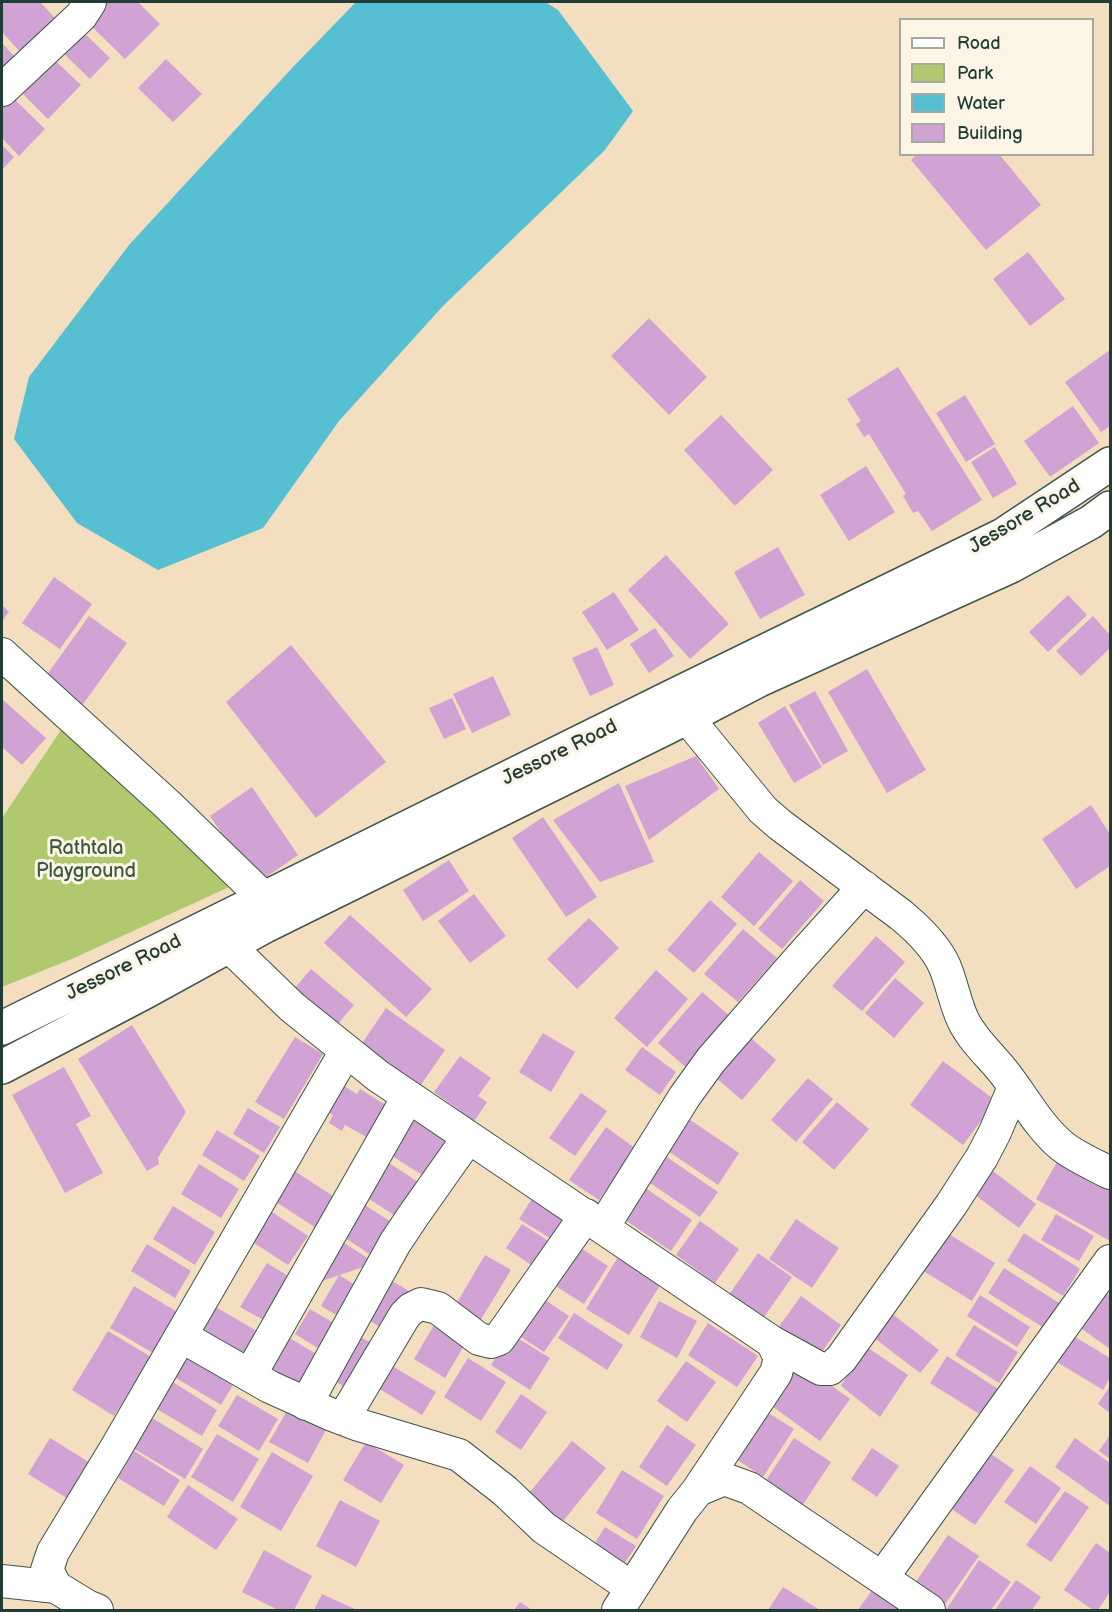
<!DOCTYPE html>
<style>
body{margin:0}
#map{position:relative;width:1112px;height:1612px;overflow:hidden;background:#f3dec0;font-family:"Balsamiq Sans",sans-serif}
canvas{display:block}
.frame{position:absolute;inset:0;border:3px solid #1f3d34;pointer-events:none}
.legend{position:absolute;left:899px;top:18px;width:195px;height:138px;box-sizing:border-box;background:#fcf5e5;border:2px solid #a4ab9e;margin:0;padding:8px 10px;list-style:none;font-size:18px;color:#1f3d34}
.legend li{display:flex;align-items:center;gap:12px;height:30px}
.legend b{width:30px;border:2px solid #a4ab9e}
</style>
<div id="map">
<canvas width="1112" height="1612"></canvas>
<div class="frame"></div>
<ul class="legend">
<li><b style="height:8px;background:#fff"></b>Road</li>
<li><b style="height:16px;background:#b0c86e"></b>Park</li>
<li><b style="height:16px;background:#56bfd2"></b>Water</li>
<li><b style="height:16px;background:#d0a3d4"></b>Building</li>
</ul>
</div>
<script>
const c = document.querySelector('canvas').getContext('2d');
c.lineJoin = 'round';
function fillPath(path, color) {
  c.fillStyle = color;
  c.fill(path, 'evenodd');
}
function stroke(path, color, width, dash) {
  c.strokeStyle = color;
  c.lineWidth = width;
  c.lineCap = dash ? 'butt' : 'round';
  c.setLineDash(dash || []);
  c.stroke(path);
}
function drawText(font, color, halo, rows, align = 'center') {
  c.font = font + ' "Balsamiq Sans",sans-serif';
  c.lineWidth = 6;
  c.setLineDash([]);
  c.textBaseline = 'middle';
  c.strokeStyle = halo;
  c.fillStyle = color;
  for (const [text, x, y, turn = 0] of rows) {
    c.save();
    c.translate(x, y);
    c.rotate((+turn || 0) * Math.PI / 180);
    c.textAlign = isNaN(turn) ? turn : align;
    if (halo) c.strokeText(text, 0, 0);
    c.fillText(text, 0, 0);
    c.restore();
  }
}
const green = new Path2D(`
 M63 727 238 883 74 958 2 987V818Z`);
const water = new Path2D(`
 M356 2H545L558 10 633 111 605 150 443 306 339 421 263 528 158 570 77 523 14 439 29 377 129 245 293 67Z`);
const building = new Path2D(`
 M2 2H40L56 19 20 52 2 32Z
 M107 2H138L160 24 125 59 87 22Z
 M79 28 110 58 90 79 58 48Z
 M2 43 16 58 2 71Z
 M46 52 81 85 48 119 14 85Z
 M166 59 202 94 173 122 138 88Z
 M5 90 45 129 19 156 2 138V94Z
 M2 145 14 157 2 170Z
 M917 154H999L1041 205 986 250 911 160Z
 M1028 252 1065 299 1030 326 993 279Z
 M649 318 707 377 669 415 611 356Z
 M1110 350V426L1101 432 1065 382Z
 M898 367 982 500 932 531 918 511 913 513 903 496 906 494 869 434 864 437 856 424 861 421 847 399Z
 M965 395 995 444 966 462 936 413Z
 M1073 406 1099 443 1050 477 1024 441Z
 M721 415 773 470 735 506 684 450Z
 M995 447 1017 484 993 498 971 462Z
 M866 466 895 512 849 541 820 495Z
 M778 547 805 595 760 619 734 572Z
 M666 555 729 624 690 659 628 590Z
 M54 577 92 604 60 649 22 623Z
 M614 592 639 630 607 650 582 612Z
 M1068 595 1087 615 1048 652 1029 632Z
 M2 605 9 612 2 621Z
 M89 616 127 643 76 714 41 683Z
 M1093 616 1110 635V648L1081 676 1056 651Z
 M655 628 674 656 649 673 630 644Z
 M291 645 386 762 316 818 226 702Z
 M597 647 614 685 590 696 572 658Z
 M867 669 926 770 887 793 828 692Z
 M493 676 511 715 472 733 453 694Z
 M815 691 848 751 823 765 789 705Z
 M452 698 466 729 444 739 429 708Z
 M2 699 46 738 22 765 2 747Z
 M785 706 822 767 794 783 758 723Z
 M696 756 719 789 649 840 625 786Z
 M619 783 654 862 600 882 553 820Z
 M252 787 298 855 256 884 210 816Z
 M1091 805 1110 834V866L1076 889 1042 839Z
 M543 817 597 897 566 917 512 838Z
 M759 852 793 881 754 926 721 897Z
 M449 860 469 891 423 921 403 890Z
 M800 880 824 901 782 949 758 929Z
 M474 894 506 936 470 963 438 921Z
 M710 900 737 924 694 973 667 950Z
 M350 915 432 989 406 1017 324 943Z
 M589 918 619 948 577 989 547 959Z
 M743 929 777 958 738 1002 704 974Z
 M876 936 905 962 862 1011 832 986Z
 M311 969 354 1005 337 1025 294 989Z
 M656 970 688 999 647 1047 614 1018Z
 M895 978 924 1003 894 1038 865 1013Z
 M702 992 732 1018 688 1069 658 1043Z
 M386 1008 445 1050 418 1089 359 1048Z
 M132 1025 186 1112 158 1158 159 1164 147 1171 78 1059Z
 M543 1033 575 1052 551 1092 519 1072Z
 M295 1037 323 1054 284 1119 255 1102Z
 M751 1038 776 1060 742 1100 716 1078Z
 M642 1047 676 1072 660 1095 625 1070Z
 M460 1056 491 1078 478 1096 487 1102 471 1126 460 1118 463 1113 434 1092Z
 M943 1061 996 1101 963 1145 910 1105Z
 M64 1067 91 1116 76 1124 103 1173 65 1193 12 1095Z
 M808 1078 833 1099 796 1142 771 1120Z
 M344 1086 357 1094 360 1089 389 1107 370 1139 345 1125 342 1131 329 1123 333 1115 323 1109Z
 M581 1093 607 1111 575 1156 549 1138Z
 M837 1102 869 1129 834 1170 802 1142Z
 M248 1108 280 1127 264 1153 233 1134Z
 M418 1111 455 1136 427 1178 389 1154Z
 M686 1117 739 1153 718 1185 665 1149Z
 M606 1127 635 1148 599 1200 569 1180Z
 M217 1130 260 1156 244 1181 202 1155Z
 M661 1153 718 1192 700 1217 643 1178Z
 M380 1157 424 1186 402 1220 358 1192Z
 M1058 1160 1110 1190V1241L1036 1199Z
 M199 1164 239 1189 221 1218 181 1194Z
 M287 1166 336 1198 316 1228 267 1196Z
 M993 1171 1036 1204 1019 1228 975 1195Z
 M644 1187 692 1220 671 1251 622 1218Z
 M533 1197 570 1220 556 1242 519 1219Z
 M357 1200 399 1227 377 1259 336 1232Z
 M173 1206 215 1232 195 1265 153 1239Z
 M263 1206 308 1236 288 1265 243 1236Z
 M1056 1214 1094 1236 1079 1261 1041 1240Z
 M796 1219 839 1248 812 1288 769 1259Z
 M700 1221 739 1249 715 1283 676 1255Z
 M522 1224 556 1246 540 1271 506 1248Z
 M941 1229 995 1263 972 1301 917 1267Z
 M1024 1233 1080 1269 1063 1296 1007 1261Z
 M335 1237 375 1263 316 1283Z
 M147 1244 191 1271 175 1298 131 1271Z
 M576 1245 608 1266 584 1304 551 1283Z
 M621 1252 664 1279 629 1335 586 1309Z
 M758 1253 792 1277 760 1323 726 1299Z
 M485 1255 511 1270 477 1326 452 1311Z
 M267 1263 293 1279 267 1322 240 1307Z
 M1004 1268 1064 1306 1049 1331 988 1293Z
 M339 1275 363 1290 345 1320 321 1306Z
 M384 1276 412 1293 389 1332 361 1316Z
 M134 1286 179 1313 155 1354 110 1328Z
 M1099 1288 1110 1296V1349L1075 1324Z
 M538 1295 569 1316 544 1352 513 1332Z
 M980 1295 1030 1327 1017 1347 967 1316Z
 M801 1296 841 1325 816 1360 775 1332Z
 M659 1301 697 1321 677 1358 640 1337Z
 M214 1306 262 1334 247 1357 197 1332Z
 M310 1309 342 1328 326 1353 295 1334Z
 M574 1313 623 1345 607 1370 558 1338Z
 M891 1313 939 1350 920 1373 873 1337Z
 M437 1320 468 1339 445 1378 414 1359Z
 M708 1323 758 1356 737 1387 688 1355Z
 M974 1325 1018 1352 999 1383 955 1355Z
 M108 1331 151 1357 114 1416 72 1390Z
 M280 1332 326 1360 304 1396 258 1368Z
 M353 1333 383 1349 355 1394 329 1377Z
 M511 1334 550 1358 530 1390 491 1365Z
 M1075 1337 1110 1358V1378L1103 1390 1057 1362Z
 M864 1345 908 1375 880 1417 841 1386Z
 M190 1350 238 1377 221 1405 171 1375Z
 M947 1356 998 1389 981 1415 930 1383Z
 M468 1358 506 1382 481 1421 444 1397Z
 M794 1359 850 1399 820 1441 765 1401Z
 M686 1361 716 1382 687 1422 657 1401Z
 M392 1366 436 1392 422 1415 378 1388Z
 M168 1379 217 1410 202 1436 152 1406Z
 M1110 1386V1413L1098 1404Z
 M521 1394 547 1412 521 1450 495 1432Z
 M237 1395 278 1419 259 1451 218 1426Z
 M288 1409 326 1430 308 1463 269 1442Z
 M762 1409 794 1429 763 1477 732 1456Z
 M144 1413 203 1449 185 1479 126 1444Z
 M667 1425 696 1445 667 1486 639 1467Z
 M217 1434 259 1459 233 1502 191 1477Z
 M1110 1435V1459L1099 1451Z
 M50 1438 92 1464 70 1500 28 1474Z
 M794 1438 831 1462 802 1506 765 1482Z
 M1075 1438 1110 1463V1506L1055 1467Z
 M572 1441 606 1468 559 1526 525 1498Z
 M366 1442 404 1465 381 1503 343 1480Z
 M981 1447 1014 1470 975 1525 943 1503Z
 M872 1448 899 1466 877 1497 851 1479Z
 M134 1451 180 1480 164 1506 118 1478Z
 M272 1452 313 1476 281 1531 240 1507Z
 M1030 1466 1061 1488 1036 1524 1004 1502Z
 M622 1470 664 1496 637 1539 596 1513Z
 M188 1485 238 1519 216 1550 167 1517Z
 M1065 1491 1089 1507 1051 1562 1026 1545Z
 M340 1500 380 1521 356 1567 316 1546Z
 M605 1527 636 1546 619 1572 589 1552Z
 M948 1535 979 1556 941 1610 911 1589Z
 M1096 1543 1110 1553V1592L1098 1610H1093L1064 1590Z
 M264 1550 312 1576 294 1610H278L242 1592Z
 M979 1560 1011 1582 991 1610H946Z
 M1016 1580 1041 1597 1032 1610H995Z
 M875 1586 912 1610H858Z
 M783 1587 820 1610H768Z
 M322 1594 357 1610H314Z
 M520 1602 532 1610H514Z`);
const minor = new Path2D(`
 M2 90 81 16 90 2
 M2 654 168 805 265 899
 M671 698 763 810 779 824 901 915C918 929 936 946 945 967 952 984 955 1003 963 1020 972 1039 989 1054 1002 1070 1023 1096 1037 1125 1062 1146 1076 1157 1095 1165 1110 1173
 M229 946 292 1007 378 1076 772 1342 780 1358 776 1373 698 1490
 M603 1227 685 1096 711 1060 800 958 864 887
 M181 1336 270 1387 330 1414 359 1425 459 1455 505 1491 544 1528 632 1588
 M772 1342 821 1369H830L841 1359 951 1205 982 1157 995 1132 1014 1087
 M250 1375 408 1097
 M306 1404 395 1243 413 1216 468 1138
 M343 1419 405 1315 411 1309 421 1304 438 1308 479 1339 491 1342 499 1339 586 1215
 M882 1578 1110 1261
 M2 1581 56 1587
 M97 1610 87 1606 56 1587 47 1570 53 1552 116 1448 346 1051
 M618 1610 682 1510 698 1490 724 1479 749 1488 929 1610`);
const highway = new Path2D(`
 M2 1028 671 697 1003 535 1110 464
 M2 1067 145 992 265 926 688 717 759 680 1011 566 1091 522 1110 508`);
const streetNames = [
 ["Jessore Road",1025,517,-31],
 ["Jessore Road",560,753,-26],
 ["Jessore Road",124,968,-26]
];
const parkNames = [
 ["Rathtala",86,849],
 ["Playground",86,872]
];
fillPath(green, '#b0c86e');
fillPath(water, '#56bfd2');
fillPath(building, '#d0a3d4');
stroke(minor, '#3f5549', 34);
stroke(highway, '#3f5549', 36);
stroke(minor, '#fff', 32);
stroke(highway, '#fff', 33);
drawText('20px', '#1f3d34', '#fcf5e5', streetNames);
drawText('20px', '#3c5940', '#fcf5e5', parkNames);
</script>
